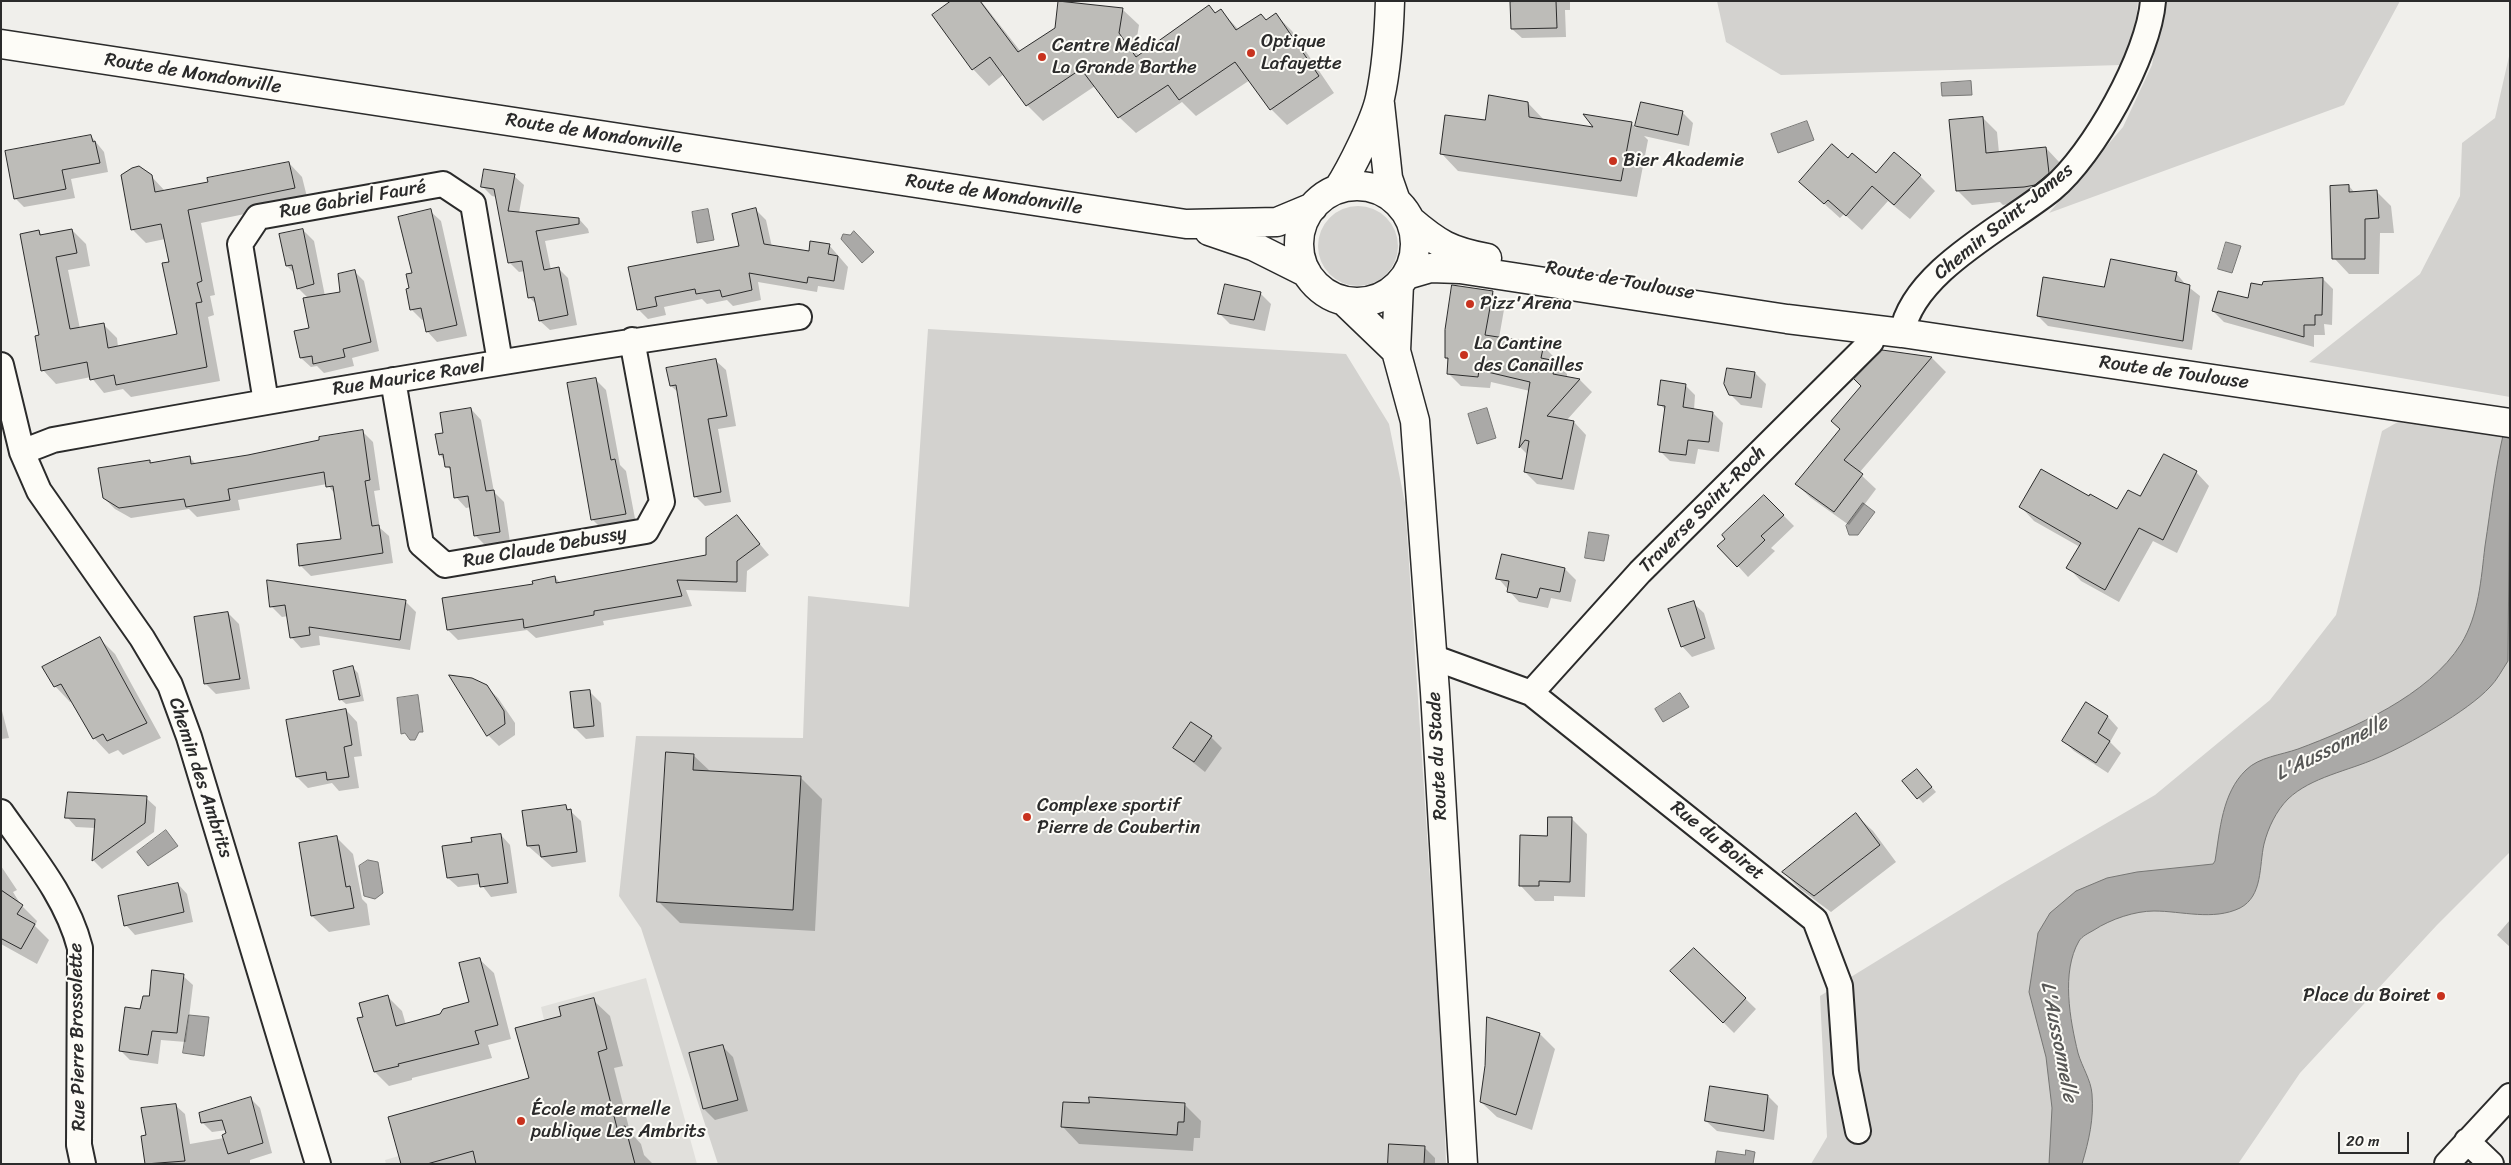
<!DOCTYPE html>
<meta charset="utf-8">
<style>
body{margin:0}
#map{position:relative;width:2511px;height:1165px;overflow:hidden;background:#f0efeb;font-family:Sriracha,sans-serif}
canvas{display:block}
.frame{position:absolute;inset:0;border:2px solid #2b2b2b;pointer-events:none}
.scale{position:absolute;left:2338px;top:1132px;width:71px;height:22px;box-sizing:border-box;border:2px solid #2b2b2b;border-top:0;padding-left:6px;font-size:15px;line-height:18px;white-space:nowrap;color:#2b2b2b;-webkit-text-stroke:4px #fdfcf7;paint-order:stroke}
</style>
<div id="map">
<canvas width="2511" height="1165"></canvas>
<div class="frame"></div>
<div class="scale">20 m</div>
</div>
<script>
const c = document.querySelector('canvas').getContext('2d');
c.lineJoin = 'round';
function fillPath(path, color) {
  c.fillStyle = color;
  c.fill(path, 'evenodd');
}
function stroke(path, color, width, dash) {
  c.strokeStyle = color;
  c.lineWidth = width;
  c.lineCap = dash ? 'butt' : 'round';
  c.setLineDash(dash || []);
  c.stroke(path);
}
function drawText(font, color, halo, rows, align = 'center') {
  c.font = font + ' Sriracha,sans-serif';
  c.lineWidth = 4;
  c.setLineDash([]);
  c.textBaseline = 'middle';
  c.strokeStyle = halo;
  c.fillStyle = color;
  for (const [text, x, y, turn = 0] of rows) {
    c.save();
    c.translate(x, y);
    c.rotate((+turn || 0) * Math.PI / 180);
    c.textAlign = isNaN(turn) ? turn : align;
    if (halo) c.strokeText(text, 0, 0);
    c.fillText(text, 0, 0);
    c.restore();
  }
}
const built = new Path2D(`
 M646 978 697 1164H476L473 1151 427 1164H386L385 1160 399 1156 388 1117 529 1078 515 1028 544 1020 541 1007Z`);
const green = new Path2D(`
 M1717 1H2138C2137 23 2130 45 2121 65L1781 75 1726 42Z
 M2163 1H2400L2344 105 2049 213 2123 127 2152 65Z
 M2510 52V397L2309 362 2420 274 2460 196 2462 143 2495 118Z
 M1318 246a40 40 0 1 1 80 0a40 40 0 1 1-80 0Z
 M928 329 1346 354 1389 424 1405 503 1443 1075 1446 1164H718L641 928 619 896 636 736 803 738 808 596 909 607Z
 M2403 419 2510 437V852L2437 925 2300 1073 2238 1164H1811L1827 1137 1820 996 2002 884 2155 795 2270 700 2336 615 2382 431Z`);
const water = new Path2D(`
 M1971 81 1972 95 1942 96 1941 83Z
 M1807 121 1814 140 1778 153 1771 134Z
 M708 209 714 240 697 243 692 212Z
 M854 231 874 252 862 263 841 239 843 234 850 235Z
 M2226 242 2241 246 2232 273 2218 269Z
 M1487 408 1496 438 1477 444 1468 414Z
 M2504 431 2510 432 2508 661C2502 670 2497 680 2490 687 2468 711 2408 745 2377 758 2348 771 2311 777 2288 799 2276 811 2268 828 2264 844 2259 866 2263 896 2240 908 2213 921 2182 911 2154 911 2135 911 2111 919 2094 930 2089 933 2082 936 2079 941 2061 972 2070 1020 2078 1053 2082 1067 2091 1080 2092 1094 2094 1119 2089 1140 2082 1164H2049L2052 1108 2046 1057 2029 992 2038 933 2050 913 2076 891 2107 878 2137 872 2213 864 2215 861C2220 830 2222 793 2246 770 2259 757 2281 755 2298 749 2354 728 2428 696 2461 644 2479 615 2481 579 2485 546 2491 507 2495 469 2504 431Z
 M1863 503 1875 512 1858 535H1849L1846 526Z
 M1589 532 1609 535 1604 561 1585 558Z
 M1680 693 1689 707 1663 722 1655 709Z
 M418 695 423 732H419L415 740H410L405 733 401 734 397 698Z
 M166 830 178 846 148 866 137 852Z
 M368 860 378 862 383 893 375 899 364 896 359 866Z
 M189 1015 209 1017 204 1056 183 1053Z
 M1746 1150 1755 1152 1753 1164H1715L1717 1151 1745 1155Z`);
const shadow = new Path2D(`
 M960 1H981L1021 52 1056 29 1060 1 1122 9 1139 25 1135 50 1139 56 1209 6 1216 14 1221 11 1239 30 1267 21 1276 15 1292 31 1334 93 1287 125 1271 109 1250 80 1196 116 1182 102 1136 133 1119 117 1095 86 1043 121 1027 105 1004 74 989 86 973 69 934 15Z
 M1528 1H1570V10H1565L1566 37 1522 38 1512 29Z
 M1528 103 1545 121 1596 129 1631 123 1636 128 1642 104 1682 112 1693 123 1689 146 1644 136 1648 140 1637 197 1458 171 1442 154 1486 122Z
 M1983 118 1997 132 1999 153 2046 148 2060 163 2062 188 2050 198 2003 205 2000 202 1972 205 1957 190Z
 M91 136 104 152 108 172 71 179 75 198 24 207 15 198Z
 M1848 160 1876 175 1920 176 1935 191 1910 219 1888 201 1862 230 1844 214 1840 218 1800 182Z
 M289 163 302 177 308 201 201 223 215 295 210 296 214 315 208 317 220 381 131 397 123 389 104 393 91 377 56 384 43 370 39 232 43 236 72 230 86 244 90 266 68 270 80 329 103 324 117 338 118 347 179 335 165 239 146 243 132 229 151 176 165 191 209 183Z
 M514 176 524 185 519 213 579 219 588 229 589 233 545 241 551 270 558 268 568 278 577 325 550 330 540 321 537 305 530 298 525 271 519 272 510 263 496 197 492 196 482 186Z
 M2349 186 2355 193 2376 191 2391 206 2394 233H2380L2379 274H2349L2334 258Z
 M756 210 766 220 772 247 810 253 829 245 848 267 844 290 818 286 817 292 758 282 761 300 733 306 727 300 707 304 702 299 664 307 666 315 648 319 638 309 629 268 740 247Z
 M430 211 441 221 467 336 437 342 427 331 424 319 422 320 411 309 410 289 413 274Z
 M303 230 314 241 325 296 342 293 355 272 364 281 379 351 352 358 354 366 324 373 317 366 311 367 301 358 296 332 310 329 308 298 298 288 295 274 287 266 281 235Z
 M2176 273 2186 285 2200 296 2192 350 2048 326 2038 316 2105 289Z
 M2323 279 2333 289 2332 325 2324 324 2325 335H2314V347L2224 322 2213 311 2248 299 2263 287Z
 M1492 292 1505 304 1499 338 1543 346 1555 358V362L1567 374V377L1580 380 1592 392 1566 421 1574 422 1586 435 1574 490 1537 484 1525 472 1528 455 1520 447 1530 391 1491 382 1490 388 1461 386 1448 373 1449 361 1446 358Z
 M1260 293 1271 304 1265 331 1230 324 1219 313Z
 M1882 351 1932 358 1946 372 1859 473 1876 489 1849 525 1811 498 1796 484 1841 430Z
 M715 360 726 370 736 426 718 429 731 502 705 506 695 496 679 393 671 386Z
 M1755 373 1766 384 1762 408 1741 405 1730 394Z
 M596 380 606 390 620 465 626 471 636 524 602 529 592 519Z
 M1685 385 1695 395 1694 410 1713 413 1723 423 1719 452 1698 449 1695 464 1670 461 1660 451 1666 411 1660 404Z
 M471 409 481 420 494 492 504 502 510 542 486 546 475 535 471 507 466 508 456 497 452 473 440 454 445 434Z
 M362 431 373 442 380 490 374 491 380 528 389 536 393 563 311 576 300 565 342 541 335 494 327 484 238 500 240 510 197 517 189 509 131 518 115 509 104 498 149 461 152 464 190 458 196 464 248 456Z
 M2196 472 2209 486 2177 553 2153 541 2119 602 2081 581 2068 567 2080 547 2034 521 2021 507 2089 498 2118 511Z
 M1764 496 1794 526 1771 548 1775 551 1748 577 1738 566Z
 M737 517 769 555 747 571 746 592 686 590 692 606 603 621 604 625 536 638 527 630 458 640 448 630 534 586 555 577 561 584 708 557Z
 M1565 569 1576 580 1571 602 1551 598 1548 608 1519 602 1498 578Z
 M268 582 406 602 416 612 410 650 319 636 320 645 301 648 291 637 288 616 282 617 272 607Z
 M1693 603 1704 613 1715 649 1692 657 1682 646Z
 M228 613 239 624 250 689 216 694 205 683Z
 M100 639 115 654 161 738 123 755 118 750 109 754 94 738 72 701 70 702 55 686Z
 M353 668 358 673 364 701 346 704 340 699Z
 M486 686 498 698 515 723V735L499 746 488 735Z
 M590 692 601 703 604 737 586 739 575 728Z
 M1 707 9 738 1 739Z
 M346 710 357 722 362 756 354 757 359 788 339 791 332 783 308 788 297 777Z
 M2108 717 2118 728 2110 742 2121 753 2108 773 2074 751 2063 740Z
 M1211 737 1222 748 1205 772 1175 748Z
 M693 755 711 772 800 777 822 799 815 931 680 923 658 901Z
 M1922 776 1936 792 1923 803 1904 782Z
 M146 798 156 807 154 832 102 869 93 860 95 828 76 827 67 817Z
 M565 806 581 821 586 862 552 867 528 846Z
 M1856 815 1873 831 1896 862 1831 912 1800 889 1784 873Z
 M1572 819 1587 834 1585 897 1554 896V901H1535L1520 885 1548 838Z
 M501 835 510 845 517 893 491 897 481 884 458 887 448 878 473 843Z
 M337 838 353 854 362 899 367 904 370 925 329 932 312 916Z
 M1 866 17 890 13 892 21 905 37 921 35 926 49 940 37 964 1 944Z
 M178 884 187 894 193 922 135 935 126 925Z
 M2510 920V947L2497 935Z
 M1694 949 1756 1009 1734 1033 1672 971Z
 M479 959 494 973 511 1039 488 1045 492 1058 412 1078V1080L389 1086 375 1072 364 1018 388 997 402 1011 406 1025 440 1015 471 1003Z
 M183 976 193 985 186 1042 161 1040 158 1064 130 1060 120 1050 141 1011 150 997Z
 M593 1000 610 1016 623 1066 614 1068 630 1132 641 1144 644 1155 653 1164H402L530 1078 563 1016Z
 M1489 1019 1540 1034 1555 1049 1532 1130 1497 1117 1481 1102 1487 1066Z
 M722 1046 733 1057 748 1111 715 1120 704 1109Z
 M1768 1096 1778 1106 1774 1140 1717 1131 1706 1121Z
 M250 1098 260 1108 272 1153 250 1160V1164H146L147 1136 175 1105 185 1114 190 1144 224 1138 228 1134 227 1130 212 1132 202 1122Z
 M1185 1105 1201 1121 1200 1138H1194L1193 1151 1079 1144 1063 1127Z
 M1424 1147 1435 1158V1164H1389Z`);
const building = new Path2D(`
 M951 1H980L1018 52 1055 28 1058 1 1123 8 1119 33 1136 57 1209 5 1215 13 1221 9 1236 30 1261 14 1266 20 1276 13 1319 76 1270 110 1235 62 1179 100 1168 85 1118 118 1081 69 1026 106 990 57 972 70 932 15Z
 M1556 1 1557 28 1511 29 1510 2Z
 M1489 95 1528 102 1529 117 1593 127 1583 114 1632 122 1621 181 1440 154 1445 115 1485 120Z
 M1641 102 1683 111 1678 135 1635 126Z
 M1983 117 1986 153 2046 147 2049 173 2035 185 2024 187 1956 191 1949 120Z
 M91 135 93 142 95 141 100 163 62 170 66 189 14 199 5 151Z
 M1832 144 1848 158 1852 153 1876 173 1894 152 1921 175 1894 205 1872 186 1846 216 1828 200 1824 204 1799 182Z
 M289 162 295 188 188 210 202 281 197 283 202 302 196 303 207 367 116 385 114 375 90 380 87 362 41 371 35 336 39 335 20 234 39 230 40 235 72 229 77 253 56 257 70 329 104 323 108 348 177 334 162 263 169 262 161 224 131 230 121 175 132 168 139 166 152 175 155 192 208 182 207 178Z
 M484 169 515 174 508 211 579 218V224L536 231 544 270 559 267 568 315 539 321 534 297 528 298 522 261 508 263 494 189 481 187Z
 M2349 185V192L2377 190 2379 218 2365 219V259H2332L2330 186Z
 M756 208 764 244 809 251 810 241 830 244 828 254 838 256 834 281 808 277 807 283 749 273 752 290 722 297 720 290 696 294 695 289 655 297 657 306 637 310 628 267 739 246 732 214Z
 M431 209 457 325 426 332 421 308 410 310 406 289 409 288 406 274 412 273 398 217Z
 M303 229 314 284 297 289 292 265 286 266 279 234Z
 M2111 259 2177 272 2175 281 2190 285 2183 341 2037 316 2043 277 2104 287Z
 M355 270 371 342 343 349 345 357 313 364 312 356 300 358 294 331 309 328 303 298 340 292 338 274Z
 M2323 278 2322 315H2315V325H2304V337L2212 311 2218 291 2248 298 2251 283 2262 285 2263 282Z
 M1225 284 1261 292 1254 320 1218 314Z
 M1452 285 1493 291 1485 335 1544 344 1541 358 1556 361 1553 374 1580 379 1547 416 1574 421 1562 479 1524 472 1529 441 1525 440 1519 448 1530 382 1479 370 1478 377 1447 374 1448 358H1445V330Z
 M1882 350 1932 357 1844 460 1863 474 1834 512 1795 484 1840 429 1831 421 1861 386 1854 379Z
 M716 359 727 416 708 419 721 492 694 497 676 385 670 386 666 368Z
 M1727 368 1755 372 1751 398 1729 395 1724 384Z
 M596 378 611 460 615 459 626 514 591 520 567 383Z
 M1661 380 1686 384 1683 407 1713 412 1709 442 1688 440 1686 455 1659 452 1665 406 1658 405Z
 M471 408 486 491 494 490 500 532 474 536 468 496 454 498 450 467H445L443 454 439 455 435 434 443 433 440 413Z
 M363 430 370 480 365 481 372 526 379 525 383 553 299 566 297 544 341 539 333 486 326 487 324 472 228 489 230 500 186 507 184 499 119 508 103 498 98 468 150 460V463L190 456 191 464 248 455 319 440V437Z
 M2164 454 2197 471 2163 540 2139 528 2105 590 2066 568 2081 543 2019 507 2041 469 2089 496 2090 494 2117 509 2128 490 2140 496Z
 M1764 495 1784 515 1761 536 1765 540 1737 567 1717 546 1725 539 1722 535Z
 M737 515 760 544 737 561V582L677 580 682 596 594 611V615L524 628 523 619 447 630 442 598 533 584 532 581 555 576 556 583 706 555V538Z
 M1502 554 1565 568 1560 592 1540 588 1537 598 1507 592 1509 581 1496 579Z
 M267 580 406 600 400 640 309 627 310 635 290 638 285 605 270 607Z
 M1694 601 1705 638 1681 647 1668 609Z
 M228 612 240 679 204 684 194 617Z
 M100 637 147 723 107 741 103 734 93 739 61 684 54 687 42 667Z
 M353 666 360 696 339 700 333 671Z
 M449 675 472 678 487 685 504 711 505 724 487 736Z
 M590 690 594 726 574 728 570 692Z
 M2086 702 2108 716 2098 733 2110 741 2096 763 2062 741Z
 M346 709 352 745 344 747 349 777 327 780 326 772 296 777 286 720Z
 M1191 722 1212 736 1194 762 1173 748Z
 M666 752 694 754 693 770 801 776 793 910 657 902Z
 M1917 769 1932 787 1917 799 1902 781Z
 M68 792 147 796 145 823 92 861 95 819 65 818Z
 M566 805 567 810 571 809 577 852 541 857 539 845 527 846 522 811Z
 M1856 813 1880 845 1814 896 1782 872Z
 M1548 817H1572L1570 882 1539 881V886H1519L1520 835 1547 836Z
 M501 834 508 883 480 887 478 874 447 878 442 846 472 842 471 838Z
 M337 836 346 887 350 886 354 908 311 916 299 843Z
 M178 883 184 912 124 926 118 896Z
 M1 890 23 905 17 914 35 924 21 949 2 939 1 940Z
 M1694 948 1746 998 1723 1023 1670 971Z
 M480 958 498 1025 475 1031 479 1044 398 1064 399 1066 374 1072 357 1018 363 1017 359 1003 388 995 396 1026 440 1014 443 1009 469 1002 459 963Z
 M152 970 184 974 177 1033 152 1031 148 1055 119 1051 125 1007 140 1009 143 996H149Z
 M594 998 607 1049 598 1052 617 1128 625 1126 635 1164H476L473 1151 427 1164H401L388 1117 529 1078 515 1028 561 1016 559 1007Z
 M1487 1017 1540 1033 1516 1115 1480 1102 1485 1066Z
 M723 1045 738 1100 703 1109 689 1053Z
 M1710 1086 1768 1095 1764 1131 1705 1121Z
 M251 1097 263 1143 228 1154 222 1135 226 1133 222 1120 201 1123 199 1113Z
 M1089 1097 1185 1103 1184 1122H1178L1177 1135 1061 1127 1063 1102 1089 1103Z
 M176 1104 185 1161 145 1164 141 1136 146 1135 141 1108Z
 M1389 1144 1425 1146 1424 1164H1388Z`);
const minor = new Path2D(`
 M1902 333C1913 271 2005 227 2052 189 2093 155 2149 55 2153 1
 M1 365 22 452 39 491 142 638 170 685 189 737 318 1164
 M393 380 421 544 445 565 646 531 662 502 632 340
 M266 402 240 244 258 217 443 184 473 204 500 362
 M22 452 53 440C301 395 549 352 799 317
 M1432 657 1531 693 1815 920 1840 986 1846 1072 1858 1131
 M1531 693 1640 572 1871 342 1876 329
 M1 812C31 855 67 897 80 948L79 1145 83 1164
 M2467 1141 2491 1164
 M2447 1164 2510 1096`);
const major = new Path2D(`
 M1 44 1186 224 1277 222 1313 207
 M1380 104 1388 178 1396 201
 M1299 244a58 58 0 1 1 116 0a58 58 0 1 1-116 0Z
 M1338 189C1351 169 1375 121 1380 98 1387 66 1389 34 1390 1
 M1410 220C1438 244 1450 251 1487 258
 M1209 231 1253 246 1307 273
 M1406 275 1430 268 1460 269 1787 319 1902 333 2510 423
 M1399 284 1396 351 1415 421 1435 692 1463 1164
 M1344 301 1396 351`);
const markers = [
 [1251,53,5,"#c8321e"],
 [1042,57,5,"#c8321e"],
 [1613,161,5,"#c8321e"],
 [1470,304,5,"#c8321e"],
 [1464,355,5,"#c8321e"],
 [1027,817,5,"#c8321e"],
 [2441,996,5,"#c8321e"],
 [521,1121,5,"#c8321e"]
];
const poiNames = [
 ["Optique",1261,42],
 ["Lafayette",1261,64],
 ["Centre Médical",1052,46],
 ["La Grande Barthe",1052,68],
 ["Bier Akademie",1623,161],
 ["Pizz'Arena",1480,304],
 ["La Cantine",1474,344],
 ["des Canailles",1474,366],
 ["Complexe sportif",1037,806],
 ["Pierre de Coubertin",1037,828],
 ["Place du Boiret",2431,996,"right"],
 ["École maternelle",531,1110],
 ["publique Les Ambrits",531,1132]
];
const streetNames = [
 ["Route de Mondonville",193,74,9],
 ["Route de Mondonville",594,134,9],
 ["Route de Mondonville",994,195,9],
 ["Rue Gabriel Fauré",353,200,-10],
 ["Chemin Saint-James",2004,222,-39],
 ["Route de Toulouse",1620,281,10],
 ["Route de Toulouse",2174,373,8],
 ["Rue Maurice Ravel",409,378,-9],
 ["Traverse Saint-Roch",1703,510,-45],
 ["Rue Claude Debussy",545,548,-10],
 ["Route du Stade",1438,756,-93],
 ["Chemin des Ambrits",200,778,72],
 ["Rue du Boiret",1717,841,39],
 ["Rue Pierre Brossolette",78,1037,-91]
];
const waterNames = [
 ["L'Aussonnelle",2332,749,-26],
 ["L'Aussonnelle",2058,1042,79]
];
fillPath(built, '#e1e0dc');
fillPath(green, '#d3d2cf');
fillPath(water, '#aaa9a7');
stroke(water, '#777775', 1);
fillPath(shadow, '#0003');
fillPath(building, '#bdbcb8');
stroke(building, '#2b2b2b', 1);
stroke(minor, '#2b2b2b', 28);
stroke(major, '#2b2b2b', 31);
stroke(minor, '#fdfcf7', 24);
stroke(major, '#fdfcf7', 28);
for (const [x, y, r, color] of markers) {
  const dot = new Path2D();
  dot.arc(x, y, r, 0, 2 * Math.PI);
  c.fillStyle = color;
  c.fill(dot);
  stroke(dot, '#fdfcf7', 2);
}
drawText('19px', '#2b2b2b', '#fdfcf7', poiNames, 'left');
drawText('19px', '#2b2b2b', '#fdfcf7', streetNames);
drawText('italic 20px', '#575756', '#fdfcf7', waterNames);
</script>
